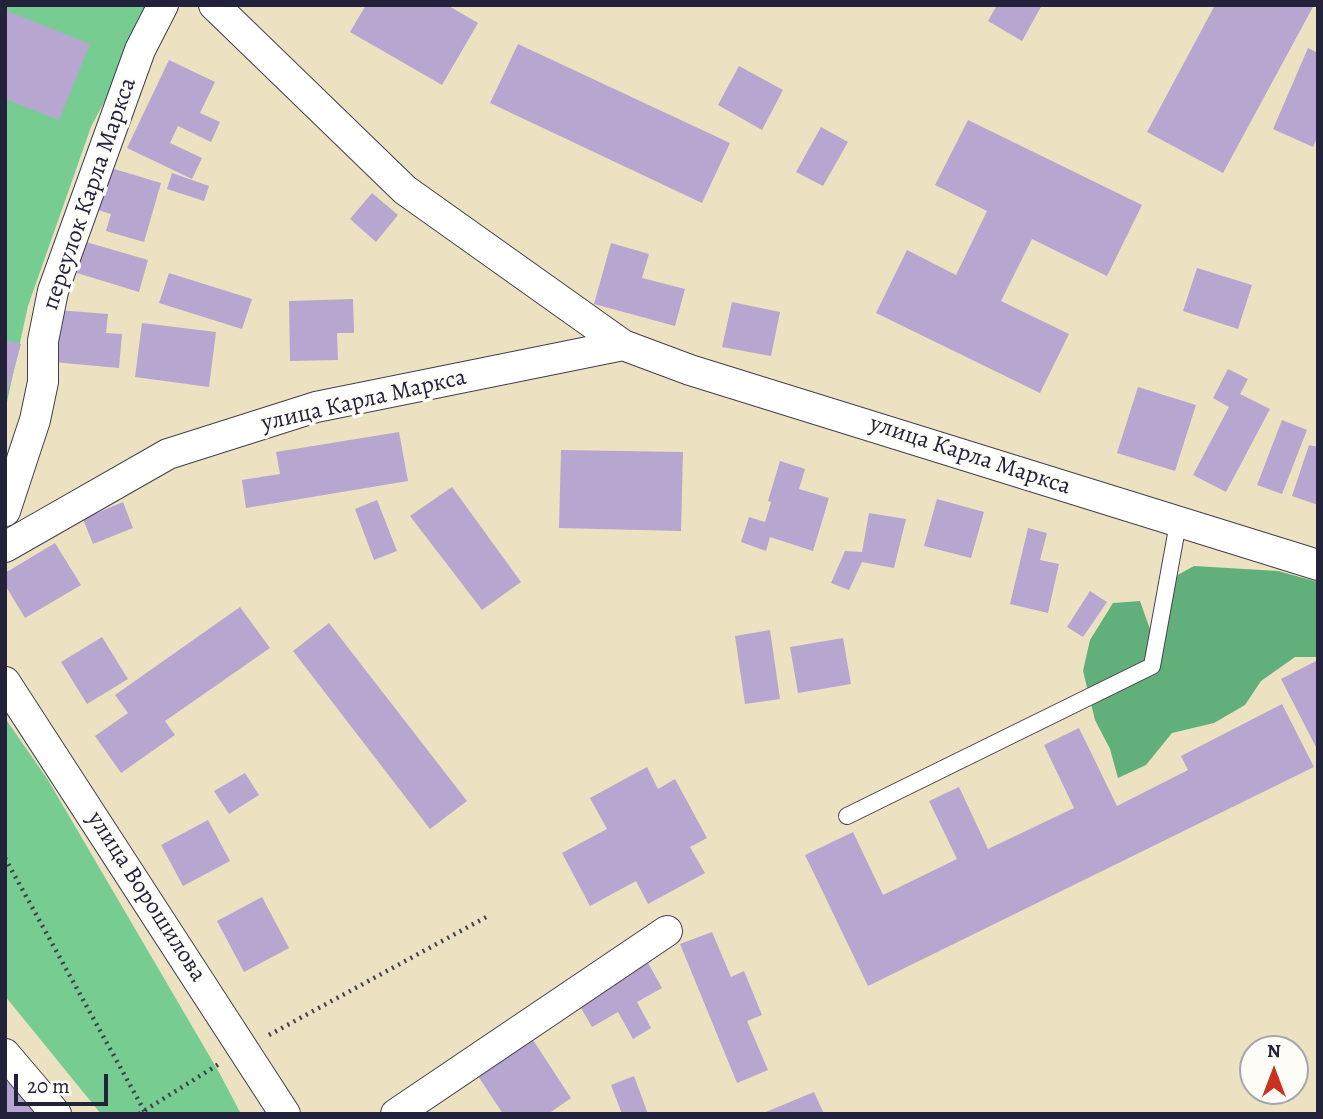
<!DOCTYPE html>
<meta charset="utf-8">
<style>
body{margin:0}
#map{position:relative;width:1323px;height:1119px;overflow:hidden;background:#ece2c1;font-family:Alegreya,serif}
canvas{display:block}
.frame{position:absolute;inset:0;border:7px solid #22223b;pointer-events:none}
.north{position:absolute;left:1239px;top:1035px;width:70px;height:70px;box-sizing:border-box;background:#fdfcf7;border:2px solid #a5a5ac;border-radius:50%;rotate:0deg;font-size:19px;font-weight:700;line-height:28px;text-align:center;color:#22223b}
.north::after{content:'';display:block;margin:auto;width:24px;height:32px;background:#c8321e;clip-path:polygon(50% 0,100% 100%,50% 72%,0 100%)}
.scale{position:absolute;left:14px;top:1074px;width:94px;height:32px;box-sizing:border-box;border:4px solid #22223b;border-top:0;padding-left:9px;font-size:21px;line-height:24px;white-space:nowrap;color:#22223b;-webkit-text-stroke:5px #fdfcf7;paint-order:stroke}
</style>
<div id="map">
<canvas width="1323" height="1119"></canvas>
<div class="frame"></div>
<div class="north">N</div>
<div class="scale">20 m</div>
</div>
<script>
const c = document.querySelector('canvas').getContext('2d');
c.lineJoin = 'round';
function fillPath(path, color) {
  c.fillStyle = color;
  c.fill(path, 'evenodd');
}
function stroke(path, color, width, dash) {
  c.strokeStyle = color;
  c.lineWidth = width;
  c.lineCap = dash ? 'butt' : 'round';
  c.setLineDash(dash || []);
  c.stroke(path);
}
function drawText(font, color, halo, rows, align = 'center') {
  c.font = font + ' Alegreya,serif';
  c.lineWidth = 7;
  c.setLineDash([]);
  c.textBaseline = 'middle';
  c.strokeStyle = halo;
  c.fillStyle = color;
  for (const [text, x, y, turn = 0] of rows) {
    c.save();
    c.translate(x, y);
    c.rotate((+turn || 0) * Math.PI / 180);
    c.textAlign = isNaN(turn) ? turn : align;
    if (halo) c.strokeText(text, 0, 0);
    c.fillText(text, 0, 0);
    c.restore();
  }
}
const green = new Path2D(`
 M5 5H155L91 127 28 306 5 411Z
 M5 718 48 780 220 1074 241 1114H101L5 996Z`);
const forest = new Path2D(`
 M1194 566 1278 571 1318 582V657H1295L1261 681 1245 705 1214 723 1172 733 1146 765 1118 778 1110 749 1095 720 1083 671 1090 640 1113 603 1140 601 1151 632 1174 577Z`);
const building = new Path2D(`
 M366 5H447L478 23 442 85 350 32Z
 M997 5H1042L1022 41 988 21Z
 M1215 5H1314L1223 173 1147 132Z
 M5 10 90 44 59 120 5 99Z
 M518 44 730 143 702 203 490 103Z
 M1308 48 1318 53V136L1313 147 1273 129Z
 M169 60 215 82 200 113 220 122 211 142 178 126 170 143 202 158 192 179 127 148Z
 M739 66 783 90 762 130 718 105Z
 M968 120 1142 205 1107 276 1032 239 1001 301 1069 334 1040 393 876 313 907 250 956 275 987 211 935 185Z
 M821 127 848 142 823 186 796 172Z
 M111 168 161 183 144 242 106 231 111 214 98 210Z
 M172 173 209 186 204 201 167 189Z
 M372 193 398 215 376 242 350 219Z
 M86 242 148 260 139 292 77 273Z
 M611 243 649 254 642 278 685 289 675 326 594 304Z
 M1197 268 1252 285 1238 329 1183 311Z
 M169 273 252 299 242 329 159 303Z
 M353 299 354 333H337L338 360 290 361 289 301Z
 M732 302 780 312 771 356 722 347Z
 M58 310 108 314 106 333 122 334 119 368 53 362Z
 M142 323 216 332 209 387 135 377Z
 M5 340 21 344 6 399H5Z
 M1228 369 1248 379 1240 394 1270 409 1226 492 1193 475 1229 407 1213 398Z
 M1138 387 1196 405 1175 471 1117 453Z
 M1282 420 1307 430 1282 494 1257 485Z
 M399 432 408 481 246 508 242 480 280 474 276 452Z
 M1309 445 1318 447V505L1292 496Z
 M561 450 683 452 681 531 559 528Z
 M780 461 805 469 799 489 829 498 813 551 770 537 766 551 741 542 749 517 765 522 771 502 768 501Z
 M452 487 521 582 482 610 410 516Z
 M937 499 984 512 971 558 924 546Z
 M377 500 397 551 374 560 355 509Z
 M123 502 133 528 93 544 83 519Z
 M869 513 906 519 894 568 862 562 849 590 831 583 845 551 862 552Z
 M1028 528 1047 533 1040 560 1059 564 1048 613 1010 604Z
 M55 543 81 585 25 618 5 585V573Z
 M1090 591 1107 602 1083 637 1067 627Z
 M240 607 270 648 165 721 175 735 121 773 95 736 128 713 115 695Z
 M329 623 467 801 430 829 293 651Z
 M770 630 780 699 745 704 735 636Z
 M102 637 128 679 87 704 61 662Z
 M843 638 851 684 798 693 790 647Z
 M1318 660V751L1281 679Z
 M1282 704 1314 767 868 986 805 855 853 832 883 895 957 859 929 801 959 787 988 849 1074 808 1044 745 1079 728 1117 806 1188 770 1181 756Z
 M647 767 658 789 675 779 707 838 690 847 705 873 648 904 636 881 590 906 562 853 607 829 590 798Z
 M245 773 259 795 229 814 214 791Z
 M208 820 230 861 183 886 161 845Z
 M262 897 289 948 244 972 217 921Z
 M712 932 731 977 744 971 762 1015 747 1021 768 1070 737 1083 680 944Z
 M647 961 662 988 637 1002 651 1028 633 1039 618 1012 592 1027 577 1001Z
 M533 1040 571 1098 548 1114H503L478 1076Z
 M634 1076 648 1114H622L611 1085Z
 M5 1080 44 1114H5Z
 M814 1092 824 1114H761Z`);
const path = new Path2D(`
 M5 858 146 1114
 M269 1035 490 915
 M139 1114 219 1064`);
const lane = new Path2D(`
 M847 816 1152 666 1178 523`);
const street = new Path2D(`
 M214 5 405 190 623 345 690 370 1318 565
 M5 511 35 420 43 382V341L53 291 140 50 163 5
 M5 547 168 454 316 407 623 345
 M5 682 285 1114
 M5 1054 56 1114
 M396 1114 667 931`);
const streetNames = [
 ["переулок Карла Маркса",90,194,-71],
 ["улица Карла Маркса",364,401,-13],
 ["улица Карла Маркса",970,456,18],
 ["улица Ворошилова",146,897,57]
];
fillPath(green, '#77cd91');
fillPath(forest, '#61b07b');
fillPath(building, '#b7a6d0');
stroke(lane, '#403f4f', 18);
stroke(street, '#403f4f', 32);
stroke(path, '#403f4f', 4.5, [2, 5]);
stroke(lane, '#fff', 16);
stroke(street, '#fff', 30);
drawText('24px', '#22223b', '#fdfcf7', streetNames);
</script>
